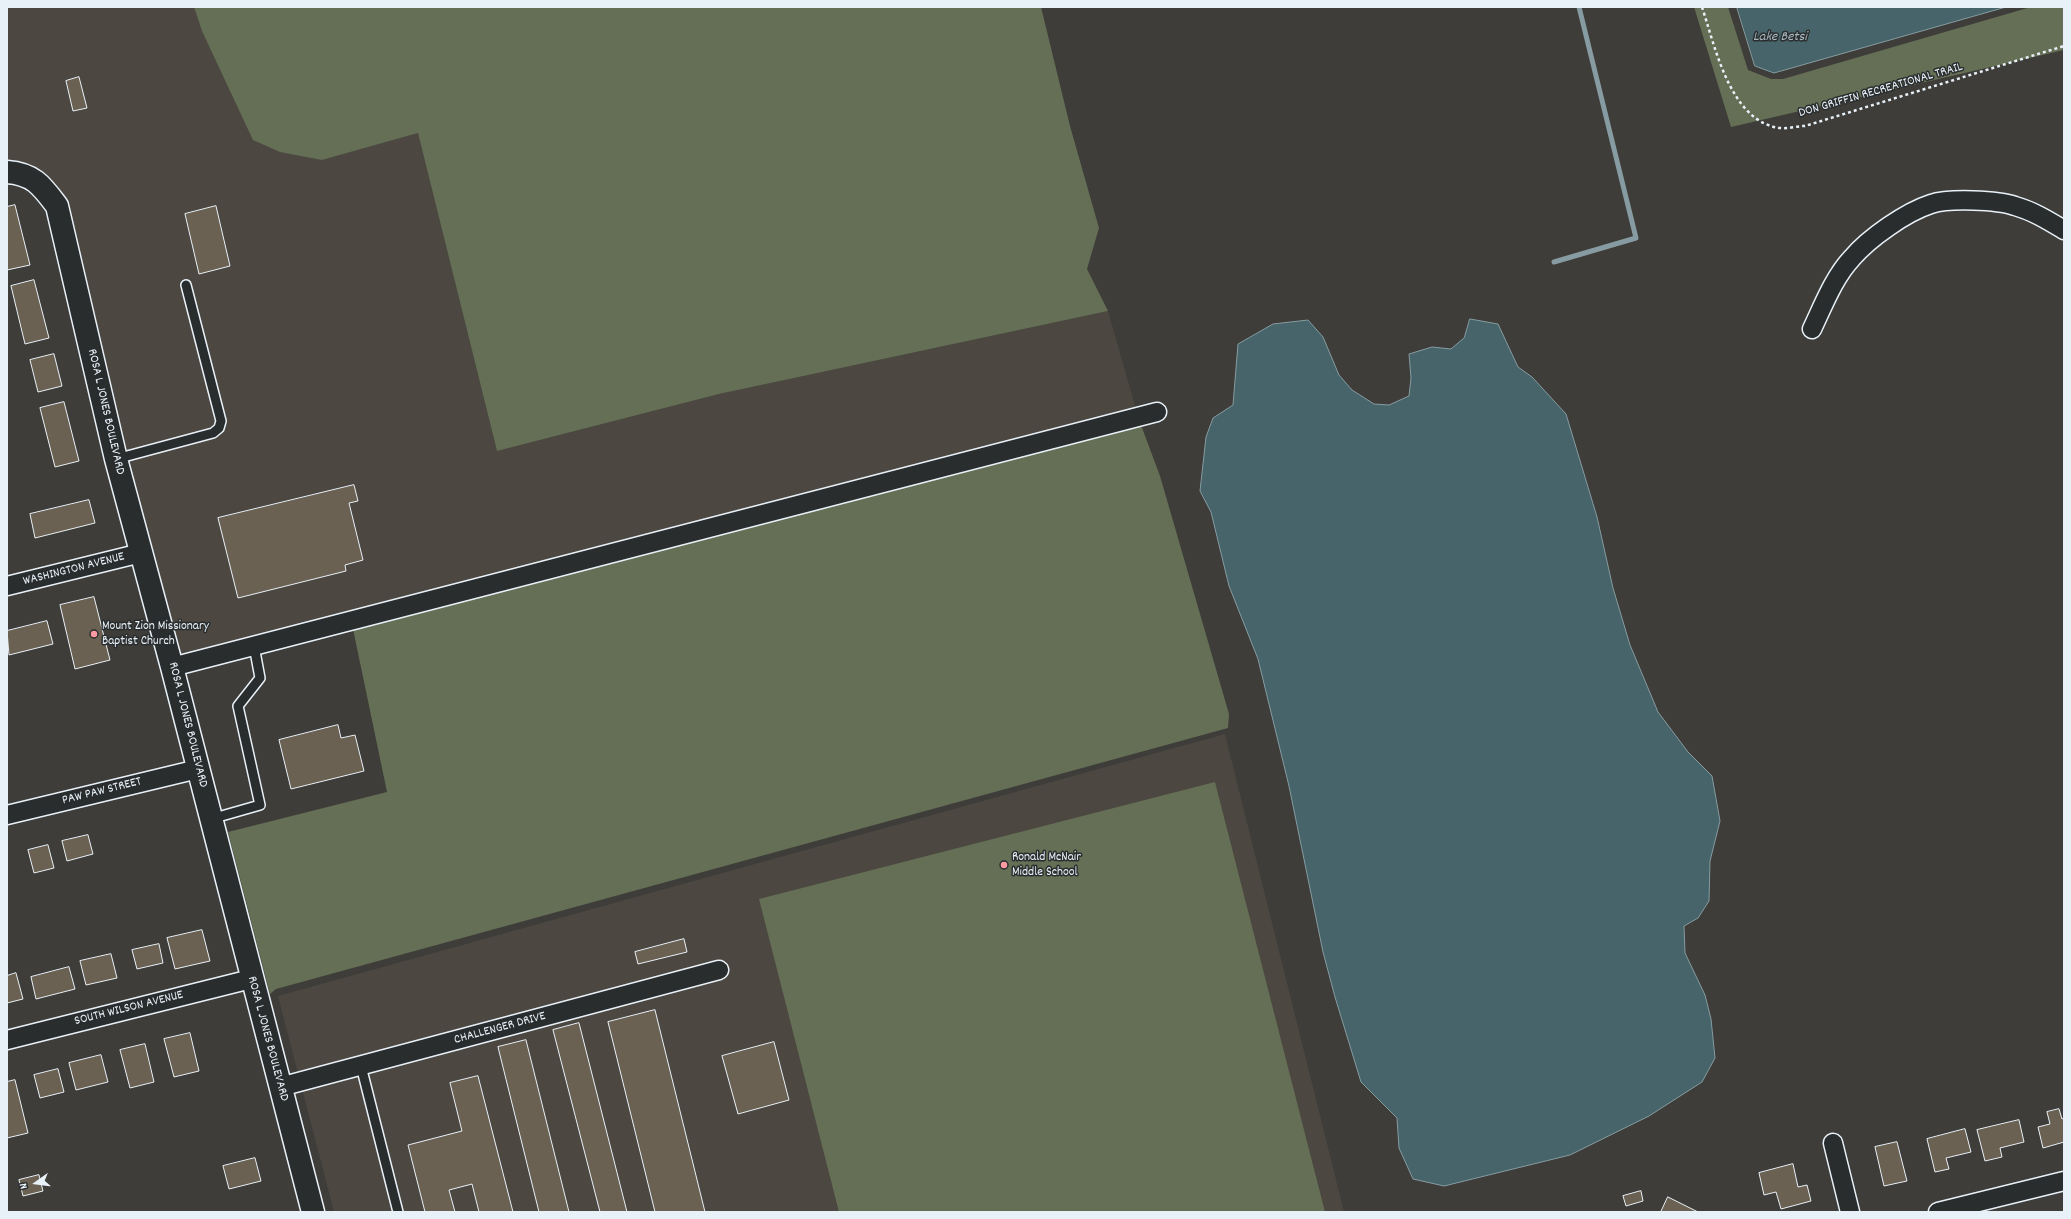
<!DOCTYPE html>
<style>
body{margin:0}
#map{position:relative;width:2071px;height:1219px;overflow:hidden;background:#3e3d39;font-family:Dekko,sans-serif}
canvas{display:block}
.frame{position:absolute;inset:0;border:8px solid #e8f1f8;pointer-events:none}
.north{position:absolute;left:16px;top:1163px;width:40px;height:40px;-webkit-text-stroke:3px #2a2d2e;paint-order:stroke;rotate:256deg;font-size:11px;font-weight:700;line-height:16px;text-align:center;color:#e8f1f8}
.north::after{content:'';display:block;margin:auto;width:14px;height:18px;background:#e8f1f8;clip-path:polygon(50% 0,100% 100%,50% 72%,0 100%)}
</style>
<div id="map">
<canvas width="2071" height="1219"></canvas>
<div class="frame"></div>
<div class="north">N</div>
</div>
<script>
const c = document.querySelector('canvas').getContext('2d');
c.lineJoin = 'round';
function fillPath(path, color) {
  c.fillStyle = color;
  c.fill(path, 'evenodd');
}
function stroke(path, color, width, dash) {
  c.strokeStyle = color;
  c.lineWidth = width;
  c.lineCap = dash ? 'butt' : 'round';
  c.setLineDash(dash || []);
  c.stroke(path);
}
function drawText(font, color, halo, rows, align = 'center') {
  c.font = font + ' Dekko,sans-serif';
  c.lineWidth = 3;
  c.setLineDash([]);
  c.textBaseline = 'middle';
  c.strokeStyle = halo;
  c.fillStyle = color;
  for (const [text, x, y, turn = 0] of rows) {
    c.save();
    c.translate(x, y);
    c.rotate((+turn || 0) * Math.PI / 180);
    c.textAlign = isNaN(turn) ? turn : align;
    if (halo) c.strokeText(text, 0, 0);
    c.fillText(text, 0, 0);
    c.restore();
  }
}
const built = new Path2D(`
 M7 7H194L202 31 322 160 418 133 497 451 719 394 1108 311 1136 409 179 656 125 457 66 204 7 164Z
 M1225 734 1344 1212H334L278 996Z`);
const green = new Path2D(`
 M194 7H1041L1070 126 1099 228 1087 269 1108 311 719 394 497 451 418 133 322 160 280 152 253 140 202 31Z
 M1694 7H1728L1748 70 1771 79H1783L2031 7H2064V50L1731 127Z
 M1141 425 1160 476 1229 714 1228 728 276 989 270 994 228 832 387 792 353 629Z
 M1215 782 1325 1212H839L759 899Z`);
const water = new Path2D(`
 M1737 7H2006L1774 73 1755 66Z
 M1470 319 1498 324 1518 367 1532 377 1566 414 1597 517 1613 588 1630 645 1658 712 1688 752 1712 776 1720 821 1710 861 1709 901 1698 918 1684 926 1685 953 1705 995 1711 1019 1715 1058 1702 1082 1649 1116 1570 1155 1444 1186 1413 1179 1399 1148 1397 1118 1361 1082 1335 997 1323 952 1289 786 1258 659 1229 586 1211 512 1200 491 1206 437 1213 418 1233 405 1238 344 1273 324 1308 320 1323 337 1339 375 1352 390 1374 404 1389 405 1409 396 1411 378 1409 354 1432 347 1451 349 1464 338Z`);
const stream = new Path2D(`
 M1554 262 1636 238 1579 7`);
const building = new Path2D(`
 M79 77 87 108 73 111 66 81Z
 M15 205 30 265 7 270V207Z
 M216 206 230 266 199 274 185 214Z
 M34 280 49 338 25 344 11 286Z
 M54 354 62 386 38 392 30 360Z
 M64 402 79 461 55 467 40 408Z
 M354 485 358 501 349 503 363 560 345 565 346 571 238 598 218 518Z
 M89 500 95 523 35 538 30 514Z
 M94 597 110 660 75 669 60 605Z
 M47 621 53 644 9 655 7 631Z
 M338 725 341 738 355 735 364 771 291 789 279 740Z
 M88 835 93 854 67 861 62 841Z
 M48 845 54 868 34 873 28 850Z
 M202 930 210 961 175 969 167 938Z
 M684 939 687 952 638 964 635 952Z
 M159 944 163 963 137 969 132 950Z
 M111 954 117 978 86 985 80 961Z
 M69 967 75 989 36 999 31 977Z
 M16 973 23 999 7 1003V976Z
 M655 1010 705 1212H655L608 1022Z
 M579 1023 627 1212H600L553 1030Z
 M190 1033 199 1071 174 1077 164 1039Z
 M526 1040 569 1212H539L498 1047Z
 M774 1042 789 1100 738 1114 722 1056Z
 M145 1044 154 1082 130 1088 120 1050Z
 M101 1055 108 1082 76 1090 69 1063Z
 M58 1069 64 1092 40 1098 34 1075Z
 M478 1076 513 1212H479L472 1184 449 1190 455 1212H425L408 1145 462 1131 450 1083Z
 M15 1080 28 1133 7 1138V1082Z
 M2059 1109 2062 1119 2064 1118V1142L2043 1148 2038 1127 2050 1124 2047 1112Z
 M2019 1120 2024 1142 2000 1148 2002 1157 1985 1161 1977 1130Z
 M1965 1129 1971 1152 1946 1158 1949 1169 1935 1172 1927 1139Z
 M1897 1142 1907 1181 1884 1186 1875 1147Z
 M255 1158 261 1181 229 1189 223 1166Z
 M1793 1164 1798 1187 1807 1185 1811 1201 1781 1209 1776 1192 1764 1195 1759 1173Z
 M39 1175 43 1191 23 1196 19 1180Z
 M1641 1191 1643 1201 1626 1206 1623 1196Z
 M1668 1197 1698 1212H1661Z`);
const path = new Path2D(`
 M1702 7C1715 46 1730 122 1780 128 1788 129 1797 126 1805 126L2064 46`);
const service = new Path2D(`
 M116 459 213 433 219 428 221 421 186 285
 M211 819 260 805 238 706 260 678 254 646
 M361 1066 398 1212`);
const minor = new Path2D(`
 M1812 329C1823 306 1834 277 1852 258 1869 238 1906 212 1931 204 1949 198 1998 200 2015 206 2033 211 2049 221 2064 230
 M7 586 141 553
 M172 667 1157 412
 M7 815 198 769
 M7 1040 251 979
 M280 1087 719 970
 M1833 1143 1850 1212
 M1938 1212 2064 1181`);
const tertiary = new Path2D(`
 M7 172C34 174 42 186 57 206L116 459 172 667 313 1212`);
const markers = [
 [94,634,4,"#ff9aa2"],
 [1004,865,4,"#ff9aa2"]
];
const streetNames = [
 ["DON GRIFFIN RECREATIONAL TRAIL",1881,91,-16],
 ["ROSA L JONES BOULEVARD",105,412,77],
 ["WASHINGTON AVENUE",74,570,-14],
 ["ROSA L JONES BOULEVARD",187,725,76],
 ["PAW PAW STREET",102,792,-14],
 ["SOUTH WILSON AVENUE",129,1009,-14],
 ["CHALLENGER DRIVE",500,1029,-15],
 ["ROSA L JONES BOULEVARD",267,1039,75]
];
const poiNames = [
 ["Mount Zion Missionary",102,627],
 ["Baptist Church",102,642],
 ["Ronald McNair",1012,858],
 ["Middle School",1012,873]
];
const waterNames = [
 ["Lake Betsi",1780,38]
];
fillPath(built, '#4c4841');
fillPath(green, '#646f55');
fillPath(water, '#466469');
stroke(water, '#879ca2', 1);
stroke(stream, '#879ca2', 5);
fillPath(building, '#6b6153');
stroke(building, '#e8f1f8', 1);
stroke(service, '#e8f1f8', 12);
stroke(minor, '#e8f1f8', 21);
stroke(tertiary, '#e8f1f8', 25);
stroke(path, '#e8f1f8', 2.5, [3, 3]);
stroke(service, '#2a2d2e', 9);
stroke(minor, '#2a2d2e', 18);
stroke(tertiary, '#2a2d2e', 22);
for (const [x, y, r, color] of markers) {
  const dot = new Path2D();
  dot.arc(x, y, r, 0, 2 * Math.PI);
  c.fillStyle = color;
  c.fill(dot);
  stroke(dot, '#2a2d2e', 1.5);
}
drawText('13px', '#e8f1f8', '#2a2d2e', streetNames);
drawText('13px', '#e8f1f8', '#2a2d2e', poiNames, 'left');
drawText('italic 14px', '#a7b9bf', '#2a2d2e', waterNames);
</script>
